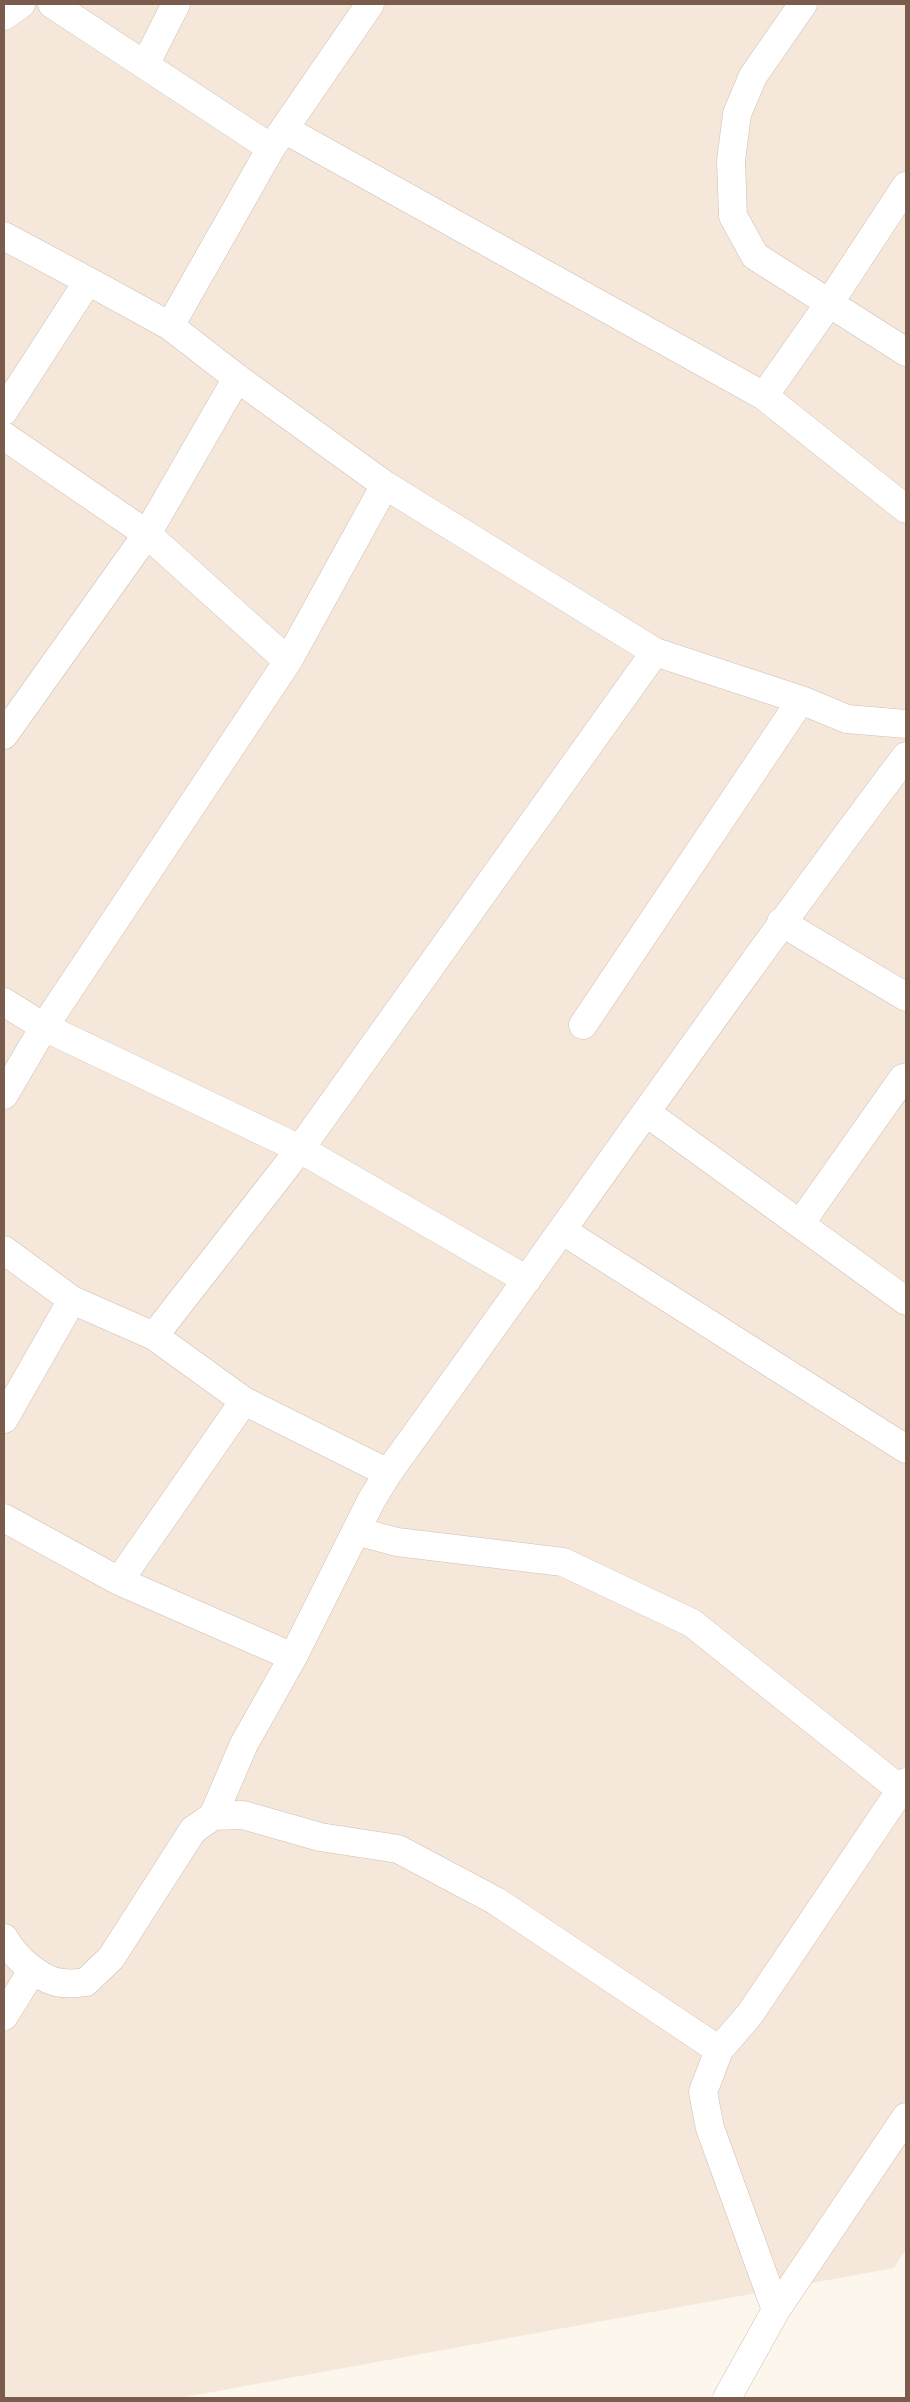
<!DOCTYPE html>
<style>
body{margin:0}
#map{position:relative;width:910px;height:2402px;overflow:hidden;background:#fdf6ec;font-family:"PT Sans",sans-serif}
canvas{display:block}
.frame{position:absolute;inset:0;border:5px solid #7a5c4d;pointer-events:none}
</style>
<div id="map">
<canvas width="910" height="2402"></canvas>
<div class="frame"></div>
</div>
<script>
const c = document.querySelector('canvas').getContext('2d');
c.lineJoin = 'round';
function fillPath(path, color) {
  c.fillStyle = color;
  c.fill(path, 'evenodd');
}
function stroke(path, color, width, dash) {
  c.strokeStyle = color;
  c.lineWidth = width;
  c.lineCap = dash ? 'butt' : 'round';
  c.setLineDash(dash || []);
  c.stroke(path);
}
const residential = new Path2D(`
 M4 4H906V2249L894 2268 179 2398H4Z`);
const street = new Path2D(`
 M52 4 271 148
 M803 4 753 76 737 114 731 161 733 216 755 256 906 352
 M4 16 21 4
 M145 65 176 4
 M284 129 764 396 906 509
 M4 236 88 281
 M170 326 271 148 370 4
 M764 396 830 302 906 186
 M4 411 88 281 170 326 237 378 385 485 655 652 801 700 847 719 906 724
 M4 436 147 534 288 661
 M4 735 147 534 237 378
 M781 922 906 997
 M4 1002 44 1027 300 1149 527 1280
 M583 1025 801 700
 M4 1095 44 1027 288 661 385 485
 M647 1113 906 1301
 M800 1224 903 1078
 M563 1231 906 1449
 M4 1250 72 1300 154 1336 244 1401 388 1473C561 1234 729 991 906 756
 M154 1336 300 1149 655 652
 M4 1419 72 1300
 M4 1518 119 1581 293 1657
 M356 1531 397 1542 563 1562 692 1623 901 1790
 M119 1581 244 1401
 M213 1816 244 1744 293 1657 371 1501 388 1473
 M4 1938C14 1956 40 1981 62 1983 70 1984 79 1983 86 1982L111 1958 193 1830 213 1816 243 1815 320 1837 398 1849 496 1901 719 2050
 M4 2016 32 1971
 M776 2310 710 2128 703 2092 719 2050 750 2014 906 1782
 M727 2398 776 2310 906 2117`);
fillPath(residential, '#f5e8da');
stroke(street, '#d1beb0', 29);
stroke(street, '#fff', 28);
</script>
